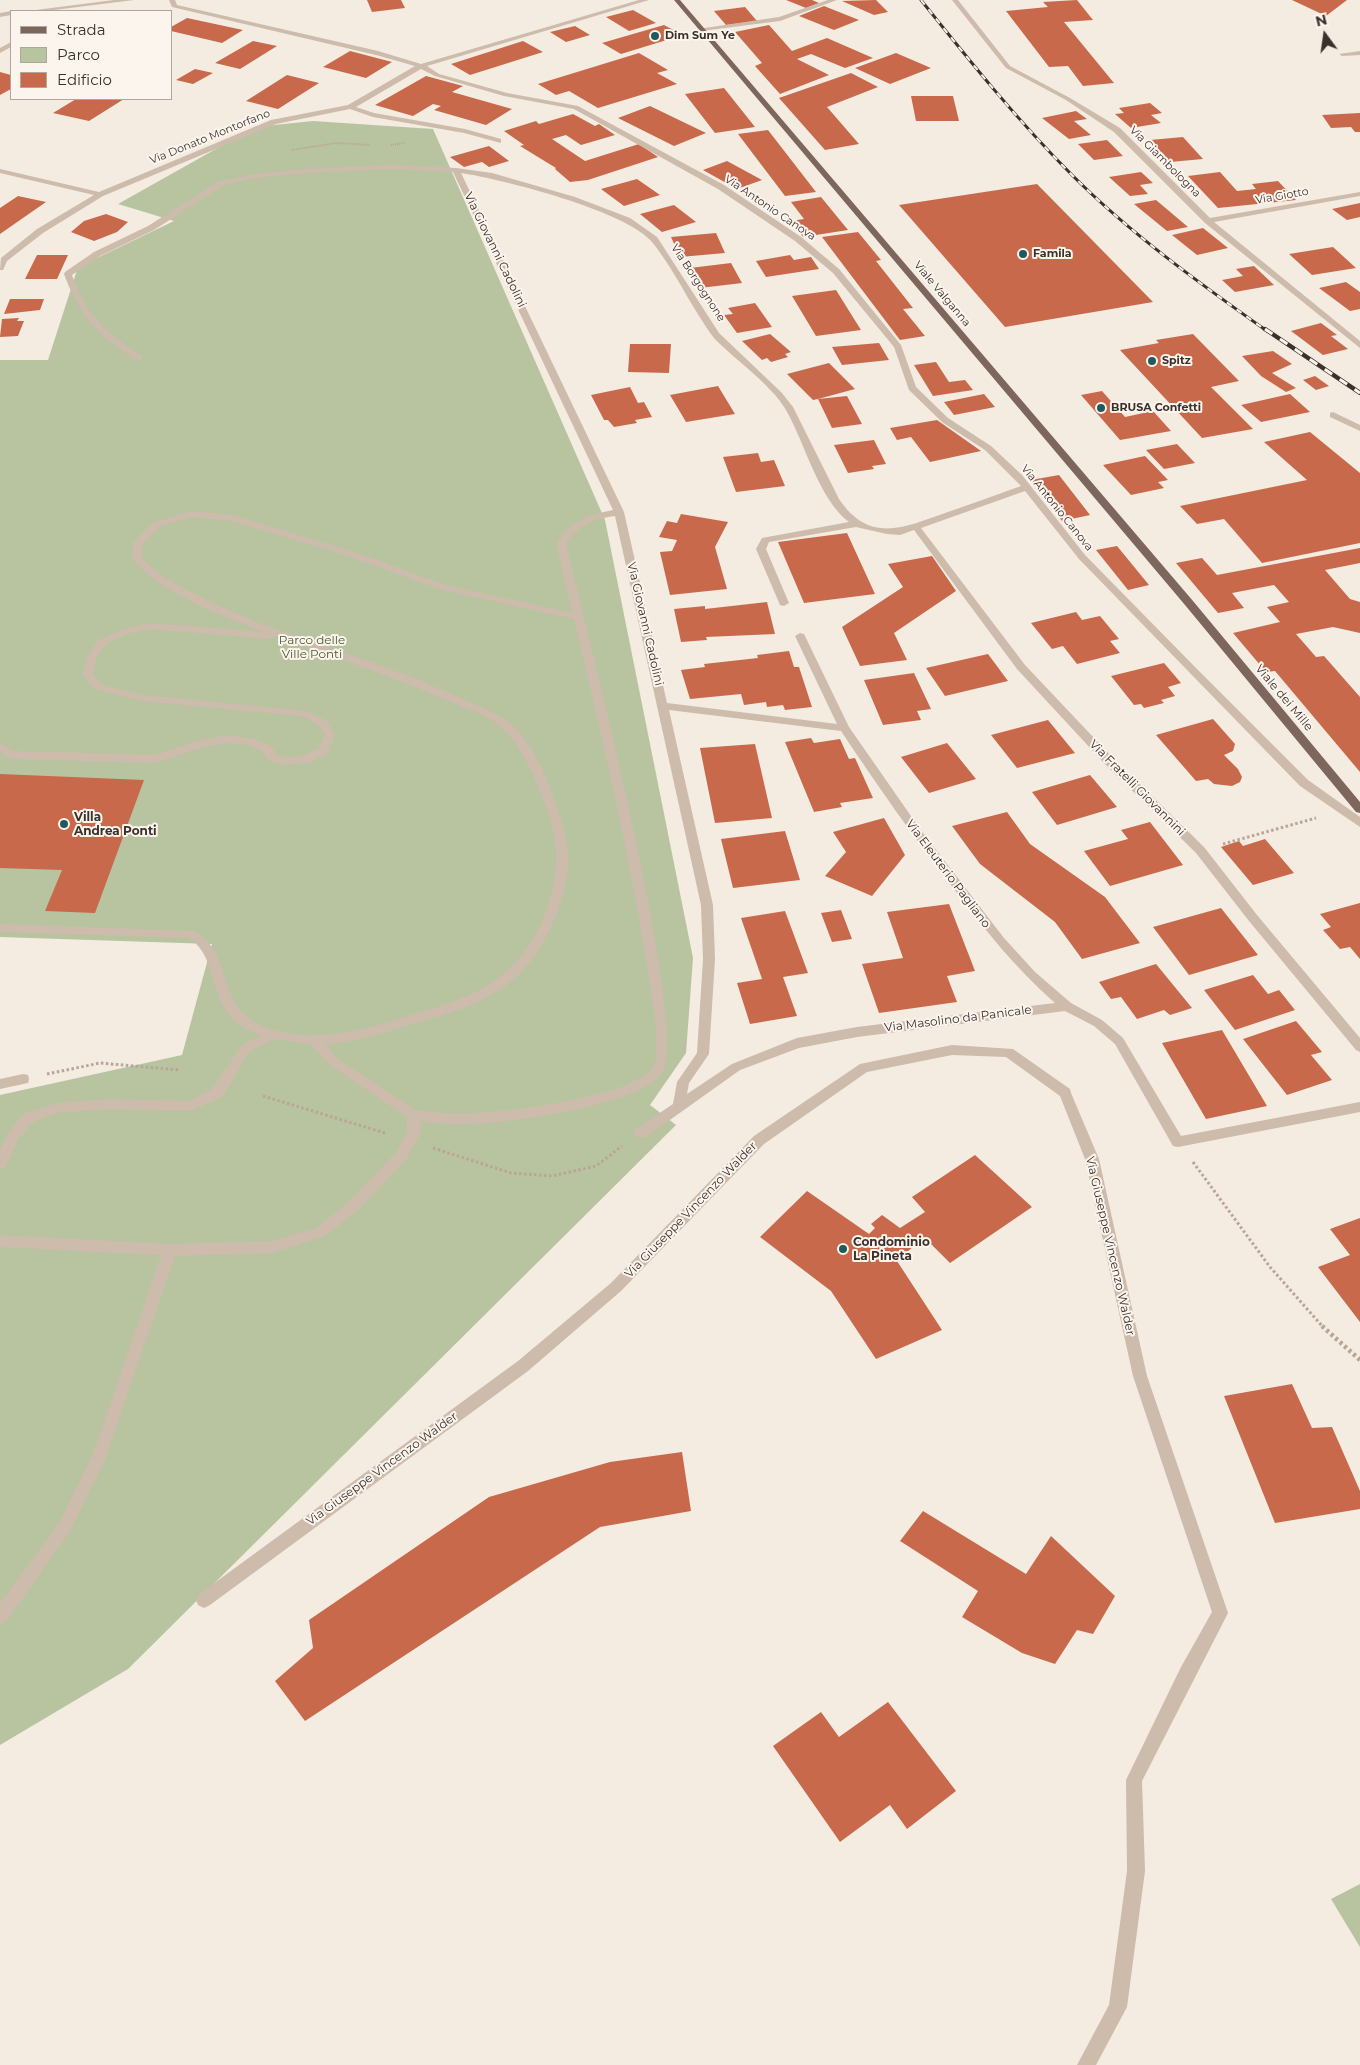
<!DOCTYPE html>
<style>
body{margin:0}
#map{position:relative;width:1360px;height:2065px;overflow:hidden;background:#f4ebe1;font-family:Montserrat,sans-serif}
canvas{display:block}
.legend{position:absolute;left:10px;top:10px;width:162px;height:90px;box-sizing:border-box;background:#fbf5ee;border:1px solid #aea6a0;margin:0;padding:6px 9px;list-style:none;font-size:15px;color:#3b302b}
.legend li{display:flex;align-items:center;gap:10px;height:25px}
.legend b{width:25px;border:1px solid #aea6a0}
.north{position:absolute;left:1300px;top:10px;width:50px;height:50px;-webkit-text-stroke:4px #fbf5ee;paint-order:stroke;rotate:346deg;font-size:14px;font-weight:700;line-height:20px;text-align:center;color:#3b302b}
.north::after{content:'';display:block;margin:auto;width:18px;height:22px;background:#3b302b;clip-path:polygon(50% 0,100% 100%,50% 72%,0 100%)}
</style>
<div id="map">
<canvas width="1360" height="2065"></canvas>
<ul class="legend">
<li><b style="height:6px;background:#7d675c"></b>Strada</li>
<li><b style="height:14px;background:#b8c4a0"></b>Parco</li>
<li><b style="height:14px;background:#c8694b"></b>Edificio</li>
</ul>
<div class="north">N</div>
</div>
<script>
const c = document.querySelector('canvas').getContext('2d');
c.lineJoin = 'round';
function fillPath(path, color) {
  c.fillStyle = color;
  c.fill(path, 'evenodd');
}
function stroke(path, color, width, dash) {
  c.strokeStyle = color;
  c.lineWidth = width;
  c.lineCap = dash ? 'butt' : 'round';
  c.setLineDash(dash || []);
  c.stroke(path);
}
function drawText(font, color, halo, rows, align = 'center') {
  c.font = font + ' Montserrat,sans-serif';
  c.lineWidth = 4;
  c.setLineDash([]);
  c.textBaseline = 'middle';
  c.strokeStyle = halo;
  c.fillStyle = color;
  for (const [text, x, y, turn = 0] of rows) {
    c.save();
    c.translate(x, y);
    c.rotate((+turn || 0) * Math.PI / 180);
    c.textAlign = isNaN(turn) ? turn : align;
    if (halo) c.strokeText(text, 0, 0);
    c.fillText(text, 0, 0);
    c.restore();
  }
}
const green = new Path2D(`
 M313 121 433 129 605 520 693 958 686 1053 650 1105 676 1125 128 1669 0 1745V1095L182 1055 212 944 0 937V360H48L78 267 174 221 118 204 255 127Z
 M1360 1884V1947L1331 1899Z`);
const building = new Path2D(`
 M367 0H401L405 8 372 12Z
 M786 0H812L819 3 806 8Z
 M876 0 888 12 874 15 842 1Z
 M1077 0 1093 20 1064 22 1114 83 1083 86 1068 66 1049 67 1006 11 1048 7 1043 2Z
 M1292 0H1347L1326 16Z
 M824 6 859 20 834 30 799 16Z
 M745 7 757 21 726 25 714 11Z
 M633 10 656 23 629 31 606 17Z
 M187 18 243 30 222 43 171 31V27Z
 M664 25 683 35 621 54 602 43Z
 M769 25 792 51 827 38 873 58 845 68 811 54 797 59 829 75 780 94 755 66 762 63 735 32Z
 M575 26 590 35 566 42 550 32Z
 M253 41 277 46 240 69 215 63Z
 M523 41 543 52 470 75 451 64Z
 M350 51 392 62 366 78 323 67Z
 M639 53 668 70 657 73 677 84 598 108 569 91 556 95 538 84Z
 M896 53 931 68 890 84 855 68Z
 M195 69 213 73 193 84 176 80Z
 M0 72 11 75V89L0 95Z
 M851 73 878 87 827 107 859 144 825 150 779 98Z
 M287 75 319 83 278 109 246 101Z
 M426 76 463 86 452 92 512 109 486 125 434 110 441 106 433 104 413 116 375 105Z
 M724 88 755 127 715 133 685 94Z
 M911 96H953L959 121H916Z
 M76 99H124L89 121 53 113Z
 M1150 103 1162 113 1151 115 1161 123 1131 128 1115 114 1124 113 1119 108Z
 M650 106 706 133 674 146 618 118Z
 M1076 111 1087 119 1074 121 1091 135 1069 139 1042 118Z
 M1360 113V132H1355L1351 127 1331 128 1322 115Z
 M573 114 595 126 599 124 615 135 581 145 566 135 552 139 585 161 639 144 658 157 588 180 570 182 555 169 556 168 520 146 524 145 504 131 536 121 539 124Z
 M768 130 816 192 785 196 738 134Z
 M1183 137 1203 159 1170 162 1150 140Z
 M1107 140 1123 156 1094 160 1078 144Z
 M489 146 509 161 489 167 482 162 464 167 450 157Z
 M727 161 762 180 737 189 703 170Z
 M1141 172 1153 183 1140 185 1148 194 1130 196 1109 177Z
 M1220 172 1237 191 1256 189 1252 184 1278 181 1296 200 1218 208 1188 176Z
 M637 179 660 195 624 206 601 189Z
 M1037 184 1153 302 1005 327 899 205Z
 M18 196 46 202 0 234V208Z
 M821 197 848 230 803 237 790 221 804 219 791 202Z
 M1156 200 1188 227 1167 231 1134 204Z
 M1360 203V217L1347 220 1332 209Z
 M674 205 696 222 662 232 640 214Z
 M106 214 128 222 117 232 94 241 71 232 84 221Z
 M1203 228 1228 248 1197 255 1172 235Z
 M858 232 881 260 876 261 913 308 903 309 925 336 900 340 822 237Z
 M716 233 725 253 680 257 671 237Z
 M1333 247 1356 268 1312 275 1289 254Z
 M37 255H68L57 279H25Z
 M790 255 794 260 811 257 819 269 766 277 756 261Z
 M731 263 742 283 700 288 690 268Z
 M1254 266 1274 285 1235 292 1222 280 1243 276 1236 269Z
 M1346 282 1360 292V309L1350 311 1319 288Z
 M836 290 861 330 816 336 792 296Z
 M10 299H44L40 310 4 314Z
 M755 303 772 327 737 333 724 315 733 314 728 308Z
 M19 318 17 321H24L18 336 0 337 2 319Z
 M1321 323 1337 335 1331 336 1348 349 1323 355 1291 331Z
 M770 334 791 352 785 354 788 357 771 362 767 358 762 360 742 341Z
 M1193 334 1239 381 1211 387 1253 429 1202 438 1120 350 1159 343 1156 340Z
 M879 343 889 360 842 365 832 347Z
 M630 344H671L669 373 628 372Z
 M1273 351 1292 364 1272 373 1296 388 1286 392 1261 376 1242 356Z
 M936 362 949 382 965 380 973 390 933 396 914 365Z
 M829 363 855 389 818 399 847 396 862 424 832 428 818 399 813 400 787 374Z
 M1315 376 1329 386 1316 390 1303 380Z
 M718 386 735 414 686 422 670 395Z
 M630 387 638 403 644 402 652 417 635 420 637 423 614 427 608 420H604L591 395Z
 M1102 391 1125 417 1153 411 1171 431 1120 440 1081 395Z
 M984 394 995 407 954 415 944 402Z
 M1290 394 1310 412 1261 422 1241 405Z
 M937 420 981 451 930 462 911 437 897 440 890 428Z
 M1310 432 1360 473V543L1262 563 1224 519 1197 524 1180 506 1307 480 1264 442Z
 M874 440 886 464 872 466 874 469 848 473 834 445Z
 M1177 444 1195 463 1164 469 1146 450Z
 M758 453 761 462 774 460 785 486 736 492 723 457Z
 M1145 456 1168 480 1158 482 1164 488 1131 495 1103 465Z
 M1059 475 1090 515 1062 521 1031 480Z
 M681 514 728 522 715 547 727 589 670 595 660 552 672 551 677 540 659 537 667 521 677 523Z
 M847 533 875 594 804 603 778 542Z
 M1117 546 1149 585 1128 590 1096 550Z
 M1360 548V563L1325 570 1350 599 1360 602V633L1333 627 1296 634 1316 657 1324 656 1360 697V772L1275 671 1266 672 1233 633 1280 622 1267 607 1289 602 1274 585 1232 593 1244 608 1218 613 1176 563 1202 558 1217 575Z
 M932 556 956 591 894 633 907 660 860 666 842 627 903 587 888 564Z
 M767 602 775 634 706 637 707 640 681 642 674 609 705 606V609Z
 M1076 612 1082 620 1100 616 1119 639 1110 641 1120 653 1077 664 1063 646 1052 649 1031 623Z
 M789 651 794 667H799L812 707 785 710 783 705 767 707 766 702 744 705 741 694 690 699 681 670 705 667 704 664 758 658 757 655Z
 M988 654 1008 681 945 696 926 668Z
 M1164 663 1181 683 1168 687 1175 696 1161 700 1164 703 1144 708 1141 704 1134 705 1111 676Z
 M914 673 931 709 917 711 921 720 883 725 864 680Z
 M1213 719 1235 744 1233 751 1224 755 1238 769 1242 777 1240 782 1232 786 1214 784 1208 779 1196 781 1156 735Z
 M1048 720 1075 753 1017 768 991 735Z
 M811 738 814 743 840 739 849 759 855 758 873 798 840 803 842 807 814 812 785 742Z
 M947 743 976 779 929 793 901 757Z
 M755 744 772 818 715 823 700 748Z
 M0 774 144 780 95 913 45 911 62 870 0 868Z
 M1090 775 1117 807 1057 825 1032 792Z
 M1007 812 1030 844 1105 897 1140 943 1082 959 1055 922 980 864 952 826Z
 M884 818 905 855 872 896 825 876 846 852 833 832Z
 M1150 822 1183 865 1110 886 1084 851 1128 839 1121 830Z
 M785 831 800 880 733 888 721 839Z
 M1265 839 1294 873 1253 885 1221 847 1239 841 1243 846Z
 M1360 903V959L1350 947 1340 949 1323 930 1331 927 1320 914Z
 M949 904 975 971 947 976 957 1002 879 1013 862 964 903 958 887 912Z
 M1221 908 1258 955 1189 975 1153 927Z
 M841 910 852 939 832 942 821 913Z
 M785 911 808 973 783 977 797 1016 750 1024 737 983 762 979 741 918Z
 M1156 964 1192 1008 1170 1015 1164 1010 1137 1019 1121 997 1111 999 1099 982Z
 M1253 975 1268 994 1279 990 1295 1010 1235 1030 1204 990Z
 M1296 1021 1322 1052 1311 1055 1332 1080 1287 1095 1243 1039Z
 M1222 1030 1267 1106 1206 1119 1162 1043Z
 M975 1155 1032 1207 950 1263 924 1237 897 1261 942 1330 876 1359 831 1291 760 1237 807 1191 869 1234 875 1228 871 1224 882 1215 900 1228 925 1212 912 1197Z
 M1360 1218V1322L1318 1267 1350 1255 1330 1229Z
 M1292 1384 1312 1428 1332 1427 1360 1491V1509L1275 1523 1224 1396Z
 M682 1452 691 1511 600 1527 305 1721 275 1681 313 1648 309 1620 489 1497 610 1462Z
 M923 1511 1026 1574 1051 1536 1115 1596 1093 1634 1077 1630 1055 1664 1022 1653 962 1617 978 1591 900 1541Z
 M888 1702 956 1791 907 1829 890 1805 840 1842 773 1746 821 1712 839 1737Z`);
const pathFar2 = new Path2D(`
 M391 145 405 143
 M292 150 336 143 370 145`);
const pathFar1 = new Path2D(`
 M1223 844 1316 818
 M47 1074 100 1063 180 1070
 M263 1096 385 1133
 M433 1148 511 1173 552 1176 596 1166 622 1146
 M1193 1162 1270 1267 1323 1327`);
const path = new Path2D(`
 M1322 1326 1360 1360`);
const minor = new Path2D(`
 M114 0H134L46 11H28Z
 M169 0H175L177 5 378 51 421 64 639 0H649L427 66 439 74 507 93 578 106 724 185 801 237 839 269 901 345 916 387 948 418 991 446 1022 475 1085 555 1195 667 1308 780 1360 817V827L1300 786 1079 559 1025 491 921 528 1025 665 1112 757 1204 847 1257 915 1360 1038V1052L1356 1050 1249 921 1196 853 1104 763 1017 669 914 530 900 535 887 534 856 527 769 542 766 549 789 603 784 606 780 605 756 549 762 538 849 522C819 500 805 443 786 410 771 384 735 360 714 338 708 331 704 323 699 316 684 292 670 264 652 242 627 211 502 179 461 173L624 512 667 703 837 724 795 636 800 633 804 634 849 727 920 829 1004 938 1035 972 1071 1003 1102 1020 1123 1038 1181 1136 1360 1102V1112L1178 1147 1173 1146 1115 1044 1094 1026 1065 1011 857 1037 799 1048 740 1070 646 1137H636L634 1133 636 1129 673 1104 677 1082 697 1053 703 959 701 905 615 516C594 519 579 525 566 543 582 613 693 1036 662 1074 636 1106 513 1122 472 1124 454 1125 437 1123 420 1121L421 1132 406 1160 358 1210 325 1236 272 1253 175 1256 105 1460 69 1533 6 1622 0 1624V1603L59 1523 93 1454 161 1255 0 1247V1235L170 1244 272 1241 316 1228 348 1202 396 1152 407 1132V1117L330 1065 310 1044 275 1039 250 1051 222 1097 190 1111 108 1109 57 1113 33 1122 18 1140 5 1168 0 1169V1150L8 1133 23 1114 57 1103 108 1099 189 1101 212 1089 242 1045 261 1035C250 1031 239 1026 231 1017 209 993 217 957 189 938L0 932V924L195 931C237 958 213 1007 267 1028 309 1043 358 1032 399 1019 433 1008 469 1000 498 978 534 952 557 900 556 856 556 837 550 817 543 799 533 774 521 745 500 726 488 715 471 711 456 704 397 678 336 658 275 636L270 639 150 629 127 634 106 644 96 659 93 675 102 685 142 695 308 711 327 721 335 735 328 753 309 763 284 765 269 761 263 752 249 745 228 743 203 747 156 763 12 759 0 752V743L14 751 155 755 197 741 228 735 255 739 271 746 277 755C293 760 305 755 319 748L325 735 319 725 302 716 142 701 94 689 83 675 86 659 98 640 124 629 150 623 264 632C225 617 158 592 132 558L133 543 154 522 193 511 232 515 352 551 445 585 572 613 556 543C571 521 588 515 613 510L453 172 390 169 305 173 255 178 224 185 154 230 100 256 72 275C87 316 106 333 142 356V360C134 361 128 355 122 350 92 330 76 307 64 274L65 272 94 252 148 226 219 181 255 174 305 169 390 165 456 168 492 173 575 197 630 218 657 237 719 333 782 393 793 407 839 499C870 545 905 527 948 512 973 503 997 495 1021 486L985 450 942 422 909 390 894 347 833 273 795 241 718 189 574 109 504 96 435 76 421 69 356 107 374 113 465 129 501 139V143L464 133 373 117 350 109 276 124 103 196 43 233 7 261 3 270H0L1 258 37 229 94 195 0 173V169L99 192 271 120 348 105 415 66 376 55 172 7ZM193 517 231 521 346 555 439 589 574 619C602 740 631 859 649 981 652 1000 662 1052 653 1067 633 1097 508 1112 472 1113 453 1114 435 1113 416 1110L338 1059 325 1044C356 1042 383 1033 412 1024 445 1015 479 1005 507 985 542 959 570 899 568 855 567 838 562 822 557 807 547 777 531 738 505 719 490 709 472 704 456 696 377 659 292 640 213 603 188 590 161 579 142 558L143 544 160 526ZM669 710 841 731C877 785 914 838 954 889 985 930 1016 969 1055 1003L857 1027 797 1038 732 1064 687 1094 689 1083 709 1054 715 959 713 905Z
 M828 0H837L780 21 701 31 698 29 779 17Z
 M952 0H958L1010 66 1070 98 1120 128 1210 218 1360 192V196L1214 222 1360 341V348L1205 223 1114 132 1066 100 1006 68Z
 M11 11V15L0 17V13Z
 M11 42V47L0 53V48Z
 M1360 51V55L1342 56 1339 54Z
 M1333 412 1360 425V431L1330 417V413Z
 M952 1045 1013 1049 1070 1089 1071 1093 1099 1159 1147 1376 1228 1613 1142 1781 1145 1871 1127 2007 1096 2065H1077L1109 2005 1127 1871 1126 1780 1181 1667 1212 1612 1133 1376 1085 1159 1060 1096 1006 1057 952 1055 867 1072 764 1144 621 1291 528 1371 210 1605 204 1608 198 1605 196 1600 198 1595 518 1361 611 1283 754 1136 860 1064Z
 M23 1074 28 1075 29 1079 28 1083 0 1089V1079Z`);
const major = new Path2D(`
 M674 0H680L1193 601 1360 802V813L1356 812 1185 605Z`);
const railFar1 = new Path2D(`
 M921 0C969 60 1017 120 1072 175 1131 234 1199 283 1267 331`);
const rail = new Path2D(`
 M1265 329 1360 393`);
const markers = [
 [655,36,5,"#1f5a5e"],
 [1023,254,5,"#1f5a5e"],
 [1152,361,5,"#1f5a5e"],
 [1101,408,5,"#1f5a5e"],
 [64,824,5,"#1f5a5e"],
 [843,1249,5,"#1f5a5e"]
];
const farPoinames = [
 ["Dim Sum Ye",665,36],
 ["Famila",1033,254],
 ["Spitz",1162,361],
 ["BRUSA Confetti",1111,408]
];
const farStreetnames = [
 ["Via Donato Montorfano",210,137,-22],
 ["Via Giambologna",1165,162,45],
 ["Via Giotto",1282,196,-10],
 ["Via Antonio Canova",770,208,34],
 ["Via Borgognone",698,283,57],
 ["Viale Valganna",942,294,50],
 ["Via Antonio Canova",1057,508,51]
];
const streetNames = [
 ["Via Giovanni Cadolini",495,250,64],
 ["Via Giovanni Cadolini",645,624,77],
 ["Viale dei Mille",1284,698,50],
 ["Via Fratelli Giovannini",1137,788,45],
 ["Via Eleuterio Pagliano",948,874,53],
 ["Via Masolino da Panicale",958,1019,-7],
 ["Via Giuseppe Vincenzo Walder",691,1210,-46],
 ["Via Giuseppe Vincenzo Walder",1110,1246,77],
 ["Via Giuseppe Vincenzo Walder",382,1469,-36]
];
const parkNames = [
 ["Parco delle",312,640],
 ["Ville Ponti",312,654]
];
const poiNames = [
 ["Villa",74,817],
 ["Andrea Ponti",74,831],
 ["Condominio",853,1242],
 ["La Pineta",853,1256]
];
fillPath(green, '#b8c4a0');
fillPath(building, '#c8694b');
stroke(pathFar2, '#b9a596', 2, [1, 1]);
stroke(pathFar1, '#b9a596', 3, [2.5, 2.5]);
stroke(path, '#b9a596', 4.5, [3, 3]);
fillPath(minor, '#cdbbac');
fillPath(major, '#7d675c');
stroke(railFar1, '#3b302b', 3);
stroke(rail, '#3b302b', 4.5);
stroke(railFar1, '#fbf5ee', 2, [6]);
stroke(rail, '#fbf5ee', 3, [9]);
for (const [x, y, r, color] of markers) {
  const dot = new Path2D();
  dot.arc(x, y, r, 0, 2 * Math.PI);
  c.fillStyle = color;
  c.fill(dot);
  stroke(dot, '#fbf5ee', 2);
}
drawText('bold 11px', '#3b302b', '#fbf5ee', farPoinames, 'left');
drawText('11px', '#3b302b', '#fbf5ee', farStreetnames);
drawText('12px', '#3b302b', '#fbf5ee', streetNames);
drawText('12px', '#4a5a2e', '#fbf5ee', parkNames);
drawText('bold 12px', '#3b302b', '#fbf5ee', poiNames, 'left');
</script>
